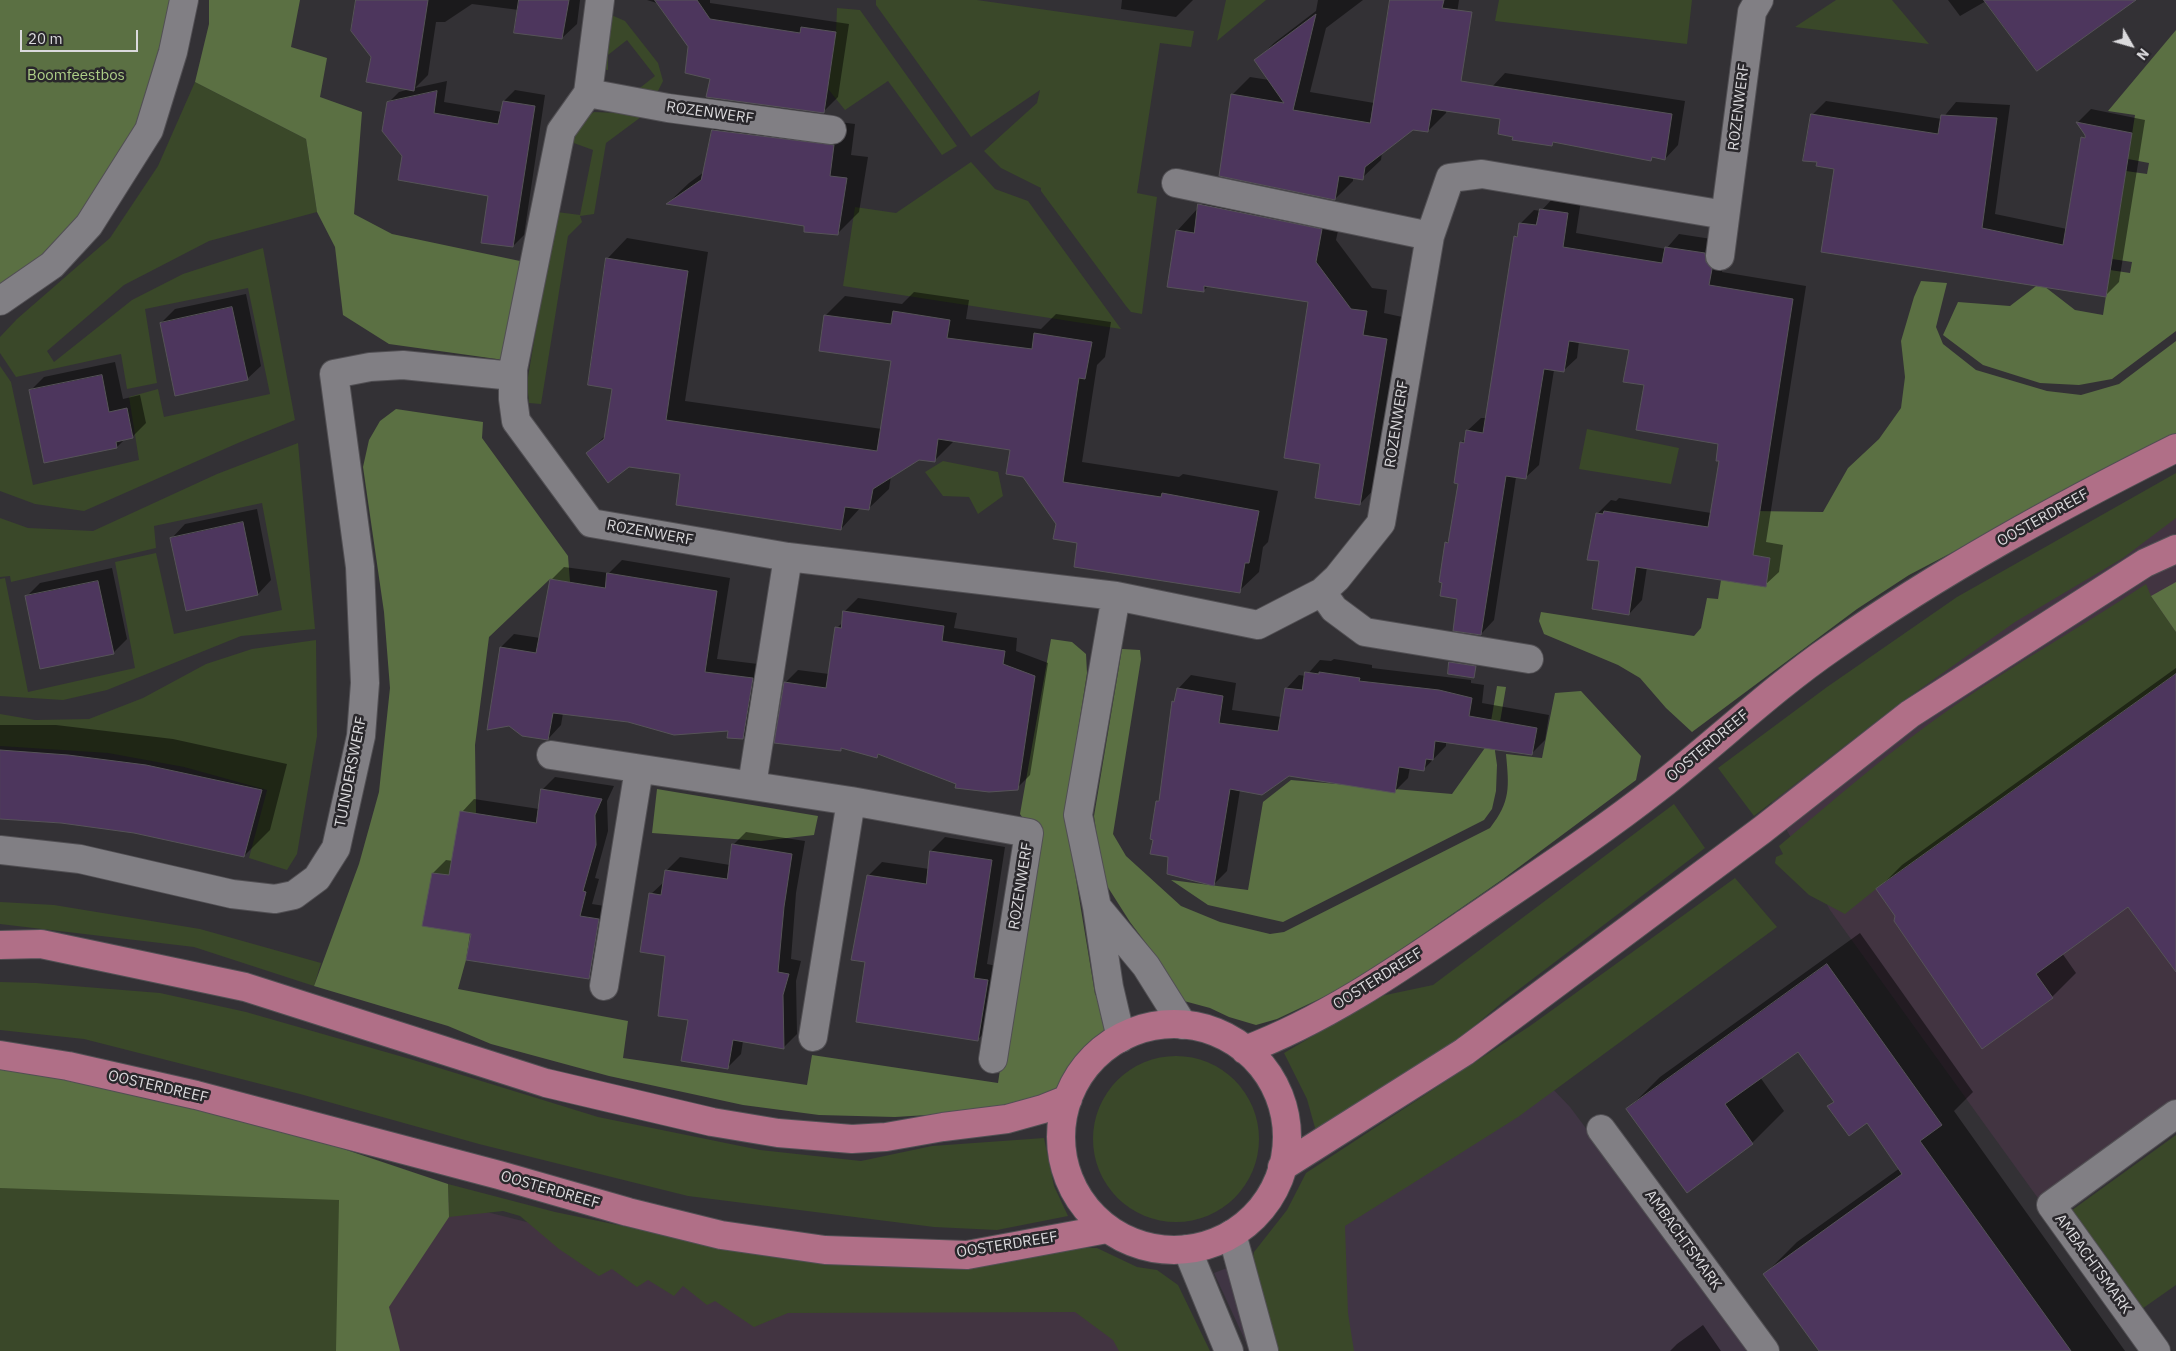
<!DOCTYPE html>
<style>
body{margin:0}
#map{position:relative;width:2176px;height:1351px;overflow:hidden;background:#333135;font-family:"IBM Plex Sans",sans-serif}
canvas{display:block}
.north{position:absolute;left:2106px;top:20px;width:50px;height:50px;-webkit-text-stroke:4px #29272b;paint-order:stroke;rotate:128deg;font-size:14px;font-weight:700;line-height:20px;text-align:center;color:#dbdadd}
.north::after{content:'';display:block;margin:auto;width:18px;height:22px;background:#dbdadd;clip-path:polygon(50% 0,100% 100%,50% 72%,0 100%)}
.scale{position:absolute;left:20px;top:30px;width:118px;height:22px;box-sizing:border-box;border:2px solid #dbdadd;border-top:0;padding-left:6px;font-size:15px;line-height:18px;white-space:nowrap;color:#dbdadd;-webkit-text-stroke:4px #29272b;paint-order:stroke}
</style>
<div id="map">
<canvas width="2176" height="1351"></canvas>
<div class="north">N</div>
<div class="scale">20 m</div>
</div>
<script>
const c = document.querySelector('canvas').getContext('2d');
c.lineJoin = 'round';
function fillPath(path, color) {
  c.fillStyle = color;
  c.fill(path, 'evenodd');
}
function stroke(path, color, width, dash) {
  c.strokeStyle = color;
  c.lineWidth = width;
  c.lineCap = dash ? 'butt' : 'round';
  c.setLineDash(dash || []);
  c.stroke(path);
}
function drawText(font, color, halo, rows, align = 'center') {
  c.font = font + ' "IBM Plex Sans",sans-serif';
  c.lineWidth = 5;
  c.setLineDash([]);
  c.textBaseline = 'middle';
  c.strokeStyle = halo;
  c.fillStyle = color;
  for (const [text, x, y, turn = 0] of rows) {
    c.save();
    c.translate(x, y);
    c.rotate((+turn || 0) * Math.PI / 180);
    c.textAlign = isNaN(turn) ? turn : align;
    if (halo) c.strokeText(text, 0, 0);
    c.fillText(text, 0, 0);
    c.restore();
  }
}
const commercial = new Path2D(`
 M1528 1063 1570 1107 1753 1351H1250L1214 1273 1296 1241Z`);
const industrial = new Path2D(`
 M2176 502V1112L2040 1201 1830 910 1758 777Z
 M399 1190 766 1282 1159 1302 1183 1351H370Z`);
const green = new Path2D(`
 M876 0H977L1194 31 1191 47 1160 43 1137 193 1157 197 1142 314 1131 312 1126 306 1041 191V188L1001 168 984 151 1037 103 1040 90 971 137 876 5Z
 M1226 0H1266L1217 41Z
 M1499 0H1692L1687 44 1495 21Z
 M1836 0H1892L1929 44 1795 27Z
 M837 8 860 10 957 146 942 155 888 81 845 110 828 89 836 32Z
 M609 14 625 21 658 63 663 81 657 93 636 91 655 76 627 40 608 55V70L594 69Z
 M195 82 306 139 317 212 209 241 124 285 47 351 54 362 132 300 183 274 263 248 295 420 238 443 84 511 35 504 0 491V366L11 382 33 485 139 460 129 397 158 389 164 417 270 394 248 288 145 309 157 383 127 389 121 354 16 377 0 353V337L17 319 110 238 158 166Z
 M594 112 619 113 641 117 606 143 594 214 580 216 582 222 568 236 541 404 529 403 527 383 555 216 557 212 580 215 593 150 571 142 582 120Z
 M971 162 995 189 1028 201 1121 329 843 286 855 207 896 213Z
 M1587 429 1679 448 1671 484 1579 469Z
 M298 443 315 629 241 636 107 690 63 700 0 696V579L5 578 28 692 135 668 115 562 156 553 174 634 282 610 262 503 154 526 156 548 11 582 10 576 0 577V518L28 528 93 531 217 474Z
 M943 461 998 472 1003 496 978 514 969 497 943 496 925 472Z
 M2176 473V518L2123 558 2015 622 1896 706 1754 816 1718 768 1827 687 1957 597Z
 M2146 584 2151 596 2176 632V680L2173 676 1876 889 1845 914 1809 895 1775 863 1776 857 1783 854 1779 846C1836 798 1892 749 1954 706 2016 663 2083 626 2146 584Z
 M316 640 317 736 297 854 287 870 249 858 267 790 184 767 108 753 0 746V714L35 720 89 719 143 698 206 664 252 649Z
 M1674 804 1705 848 1505 1000 1414 1077 1317 1135 1307 1099 1284 1053 1381 996 1433 985Z
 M1735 878 1777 927 1518 1117 1345 1226 1348 1313 1354 1351H1276L1249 1276 1254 1252 1287 1210 1306 1173 1530 1026Z
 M0 902 54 905 200 929 321 963 314 986 194 947 0 924Z
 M0 982 36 983 160 993 246 1012 410 1059 598 1117 760 1150 861 1161 932 1146 1044 1138 1054 1186 1068 1216 997 1230 934 1227 688 1196 479 1144 300 1094 84 1039 0 1030Z
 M1093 1139a83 83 0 1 1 166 0a83 83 0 1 1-166 0Z
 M0 1098 356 1192 357 1351H0Z
 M2176 1135V1285L2139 1311 2068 1213Z
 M448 1184 555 1212 695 1241 1097 1248 1137 1267 1157 1270 1178 1285 1210 1351H1119L1113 1340 1075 1312 788 1313 754 1327 715 1301 707 1305 683 1286 674 1296 648 1280 637 1287 612 1269 599 1276 559 1249 520 1216 503 1211 449 1217Z`);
const forest = new Path2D(`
 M0 0H174L139 125 89 225 0 286Z
 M209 0H300L291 47 327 58 320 97 362 112 354 214 392 234 520 261 504 360 389 344 343 315 335 247 317 212 306 139 195 82 209 24Z
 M2176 30V331L2112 379 2079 385 2040 383 1983 365 1943 335 1958 302 2010 306 2040 283 2075 310 2103 315 2110 270 2130 273 2132 262 2112 259 2126 171 2147 174 2149 163 2128 159 2135 115 2108 111Z
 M1921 281 1947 283 1936 327 1943 344 1976 370 2047 391 2081 395 2119 384 2176 341V435L1909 575 1857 609 1692 732 1666 708 1640 678 1618 665 1544 634 1539 621 1541 612 1694 636 1701 628 1707 598 1718 599 1721 580 1766 587 1770 558 1753 555 1755 537 1753 511 1823 512 1848 468 1879 439 1901 408 1905 377 1901 341 1914 297Z
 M396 409 483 422 482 438 568 556 570 582 550 579 489 637 475 745 476 812 462 899 470 934 466 960 458 989 628 1021 623 1058 807 1085 812 1055 998 1083 1035 836 1020 814 1051 639 1072 642 1086 654 1087 673 1065 813 1095 994 1110 1019 1106 1036 1087 1050 1074 1066 1058 1091 993 1111 895 1117 819 1115 743 1105 609 1076 491 1044 448 1026 314 986 359 864 379 792 390 688 384 612 363 467 369 440 380 421Z
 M2176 582V632L2151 596Z
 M1122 649 1140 650 1141 659 1113 834 1126 856 1181 906 1220 922 1270 934 1284 932 1490 828C1511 801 1509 787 1506 754L1542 758 1555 693 1581 691 1641 756 1636 780 1503 879 1351 984 1277 1019 1256 1025 1229 1017 1210 1008 1184 1001 1165 979 1158 959 1130 922 1095 867 1098 845 1094 816Z
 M1497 686 1506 687 1495 751 1497 765 1496 791 1492 809 1484 820 1283 922 1208 905 1171 880 1248 890 1263 802 1291 780 1452 794 1487 745Z
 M657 789 818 816 814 835 761 841 652 833Z
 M0 1067 85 1079 281 1128 448 1184 449 1217 389 1307 400 1351H336L339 1200 0 1188Z`);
const shadow = new Path2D(`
 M357 0H580L577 24 562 38 519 10 472 4 445 22H436L428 75 415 88 447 81 444 102 502 112 504 101 515 90 545 95 524 235 513 246 490 195 403 156 388 103 399 92 410 89 372 57Z
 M647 0H710V3L849 24 838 97 823 112 711 78 660 4Z
 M1122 0H1193L1176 17 1121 9Z
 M1318 0H1363L1326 28 1310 92 1374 103 1391 0H1459L1447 82 1451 83 1446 113 1428 131 1412 129 1382 152 1381 160 1362 178 1353 177V181L1335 199 1232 95 1250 77 1269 80 1256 61 1274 43 1316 11Z
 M1948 0H2133L1986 1 1960 16Z
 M1505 73 1685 101 1678 145 1665 159 1654 156 1650 160 1555 141 1552 145 1514 136 1501 118 1492 87Z
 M1826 101 1942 119 1956 102 2010 105 1995 214 2067 229 2083 138 2086 134 2078 122 2091 109 2145 120 2119 282 2105 296 1835 168 1812 115Z
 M735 109 855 124 851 155 868 157 859 212 837 234 806 225 668 203 689 183 704 172 713 130Z
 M1221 183 1343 208 1336 240 1372 288 1387 290 1384 313 1407 318 1381 482 1360 504 1322 463 1309 301 1208 286 1203 291 1177 231Z
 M1555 196 1581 200 1576 233 1666 249 1679 234 1718 240 1725 255 1722 272 1806 286 1766 542 1783 545 1779 572 1765 585 1647 567 1642 600 1629 614 1601 560 1597 514 1611 500 1616 501 1619 498 1711 513 1720 460V443L1645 384 1630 349 1579 341 1577 358 1563 371 1554 370 1539 465 1525 478 1516 477 1494 620 1481 634 1458 598 1443 582 1446 543 1450 539 1459 483 1461 443 1466 438 1467 431 1481 418H1487L1515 237 1519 233 1520 224 1534 210 1541 211Z
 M627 238 708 252 685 401 882 429 893 360 825 316 845 296 902 304 914 292 969 300 966 319 1041 329 1056 314 1111 322 1105 357 1097 365 1082 462 1179 477 1183 474 1278 491 1268 542 1263 547 1259 572 1239 591 1078 542 1058 524 1012 449 954 441 934 461 919 458 891 476 889 489 869 508 861 507 841 529 681 473 588 453 606 435 613 388 589 384 608 258Z
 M246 294 261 366 247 379 161 323 175 309Z
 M115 362 123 399 140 395 146 423 132 437 126 438 117 447 30 391 44 377Z
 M257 509 271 580 258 594 172 538 185 524Z
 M622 560 730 578 717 659 766 665 756 725 743 738 730 729 563 713 561 725 548 739 509 724 489 729 501 647 514 634 540 638 551 580 564 567 609 573Z
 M112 568 127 639 113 653 26 597 40 583Z
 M858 598 957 613 954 628 1017 638 1016 651 1048 663 1030 775 1017 788 957 783 880 753 877 757 843 747 840 749 785 683 798 670 829 674 837 628 843 622 845 611Z
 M1334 659 1372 665V668L1471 680V683L1484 685 1482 703 1549 715 1545 740 1532 753 1446 741V746L1424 769 1410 767 1408 778 1395 791 1289 775 1240 790 1227 871 1214 884 1170 856 1157 801 1161 798 1178 689 1191 675 1236 683 1232 710 1281 717 1286 689 1299 675 1306 676 1320 660 1331 661Z
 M2176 668V970L2129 905 2062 953 2076 973 2052 997 1896 915 1878 889 1902 865Z
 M0 725H56L173 739 287 764 270 830 244 856 171 838 98 826 0 818Z
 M555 777 614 786 607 801 608 831 595 878 599 879 592 904 611 907 601 965 588 978 472 933 433 873 446 860 453 861 462 812 474 799 539 809 542 790Z
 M746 832 805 841 796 893 791 959 801 961 796 981 797 1034 784 1047 743 1041 741 1054 728 1067 689 1019 667 955 651 894 665 881 667 870 680 857 730 865 733 845Z
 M945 837 1005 847 987 964 1002 967 992 1026 978 1039 867 961 868 876 882 862 929 869 931 851Z
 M1860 933 1973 1092 1954 1111 2125 1351H1821L1765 1274 1797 1242 1900 1168 1867 1121 1829 1107 1835 1101 1798 1050 1760 1077 1784 1111 1752 1143 1687 1191 1628 1109 1660 1077Z
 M1703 1325 1721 1351H1670L1677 1344Z`);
const building = new Path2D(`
 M356 0H428L414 91 366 82 371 57 351 31Z
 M519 0H569L562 39 514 33Z
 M655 0H697L710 19 800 33 801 27 836 32 824 113 706 97 710 79 685 73 688 47Z
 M1390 0H1444L1442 8 1472 12 1461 81 1672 114 1665 160 1652 157 1651 161 1553 142 1552 146 1512 140 1513 137 1498 134 1500 119 1432 109 1428 132 1413 130 1365 167 1363 180 1339 176 1335 200 1219 176 1231 94 1284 103 1254 60 1316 14 1293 110 1370 123Z
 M1984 0H2136L2037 71Z
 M437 91 434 113 498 124 503 101 535 106 513 247 481 243 488 196 398 180 402 156 382 131 387 102Z
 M1811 114 1938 134 1941 115 1997 118 1982 228 2063 245 2081 137 2085 138V135L2076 122 2132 133 2106 297 1821 252 1834 169 1816 166 1817 162 1803 161Z
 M712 130 834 145 830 176 847 178 838 235 804 232V226L666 204 701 180Z
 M1198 204 1322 229 1316 262 1351 309 1367 311 1363 335 1387 339 1360 505 1315 498 1320 464 1284 458 1308 302 1204 286V292L1167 287 1176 230 1194 233Z
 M1540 209 1568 213 1563 247 1662 263 1665 247 1705 253 1706 262 1712 269 1709 285 1793 299 1753 555 1770 558 1766 587 1636 567 1629 615 1592 609 1599 561 1587 560 1596 513 1603 514 1604 511 1708 527 1719 461H1716L1718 444 1636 430 1644 385 1623 382 1629 350 1569 341 1564 372 1544 369 1526 479 1506 476 1481 635 1453 631 1457 599 1440 596 1442 583 1439 582 1445 542 1448 543 1458 484 1454 483 1460 442 1464 443 1466 430 1483 433 1514 236 1517 237 1519 223 1536 225Z
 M606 258 688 271 666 420 877 451 891 361 819 351 824 315 891 324 893 311 950 320 947 338 1032 349 1034 333 1092 342 1085 379 1079 378 1063 482 1161 497 1162 493 1259 511 1249 563H1245L1240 593 1074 567 1077 543 1053 539 1056 524 1023 477 1006 474 1010 450 938 439 935 462 919 460 873 489 869 510 845 507 841 530 676 505 680 474 629 467 608 483 586 453 604 439 612 389 588 385Z
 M232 307 248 380 175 396 160 323Z
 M102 375 109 412 127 408 133 438 116 442 117 448 44 463 29 390Z
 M243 522 258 595 186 611 170 538Z
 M607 573 717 591 705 672 753 678 743 739 727 738 728 731 674 735 628 722 553 713 548 740 522 736 509 726 487 730 500 647 536 653 550 579 605 588Z
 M98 581 114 654 40 669 25 596Z
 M843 611 944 626 942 641 1005 651 1003 664 1035 676 1018 790 989 792 955 788 956 784 878 754 877 758 841 748V751L774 743 784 682 826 688 835 627 841 628Z
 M1449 662 1476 666 1474 678 1448 674Z
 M1305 672 1319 674V672L1360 678 1359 681 1439 690 1472 698 1469 716 1537 728 1532 755 1435 741 1433 760 1426 759 1424 771 1399 767 1395 793 1289 776 1262 795 1230 789 1214 886 1167 874 1168 857 1150 854 1153 840 1150 839 1156 801H1159L1172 701 1174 702 1177 688 1223 696 1219 723 1278 731 1285 688 1302 690Z
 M2176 674V972L2128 907 2036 974 2053 998 1982 1049 1894 921 1895 916 1876 889Z
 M0 750 68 755 146 765 262 790 244 857 134 833 61 823 0 819Z
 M541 789 602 799 595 815 596 845 583 891 586 892 580 916 599 919 589 979 466 960 471 934 422 926 432 873 449 875 460 811 536 823Z
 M732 844 792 854 784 907 778 972 789 974 783 995 784 1049 733 1040 728 1069 681 1061 688 1020 658 1016 665 956 640 952 649 893 661 895 665 870 727 879Z
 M930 851 992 860 974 978 988 980 978 1041 856 1022 865 962 851 960 867 875 926 884Z
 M1827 964 1942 1125 1920 1141 2071 1351H1819L1763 1274 1902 1174 1867 1123 1849 1136 1827 1106 1834 1102 1798 1052 1725 1104 1753 1144 1687 1193 1626 1109Z`);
const minor = new Path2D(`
 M600 0 588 93 561 131 513 369V399L516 421 591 523 788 557 1116 596 1258 625 1322 592 1337 578 1381 523 1430 236 1450 178 1482 174 1725 215
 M588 93 668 108 832 130
 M1176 183 1430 236
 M1720 256 1752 12 1759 0
 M0 301 52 265 89 225 149 130 173 52 184 0
 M1322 592 1334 609 1365 632 1529 659
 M1116 596 1078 815 1097 907 1109 987 1121 1038
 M551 755 851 801 1029 833 993 1059
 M752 785 788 557
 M0 850 80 859 232 894 275 899 294 895 317 878 336 848 361 736 365 683 360 567 334 374 370 367 403 365 513 376
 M1097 907 1146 966 1183 1025
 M604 986 639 769
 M813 1037 851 801
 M1601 1129 1765 1351
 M1232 1234 1264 1351
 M1187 1249 1229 1351
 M2156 1351 2051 1205 2176 1114`);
const major = new Path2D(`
 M0 945 41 944 245 987 546 1083 712 1122 778 1133 852 1139 886 1137 943 1127 1007 1119 1043 1109 1068 1099
 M1061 1137a113 113 0 1 1 226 0a113 113 0 1 1-226 0Z
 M1245 1050C1327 1019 1400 968 1472 919 1535 876 1599 834 1659 787 1718 741 1772 689 1833 647 1941 571 2058 507 2176 448
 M0 1055 68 1066 196 1095 499 1175 628 1212 721 1235 825 1250 967 1255 1107 1229
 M1282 1167 1464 1052 1762 830 1910 714 2145 563 2176 549`);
const parkNames = [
 ["Boomfeestbos",76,76]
];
const streetNames = [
 ["ROZENWERF",1739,107,-83],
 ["ROZENWERF",710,113,8],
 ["ROZENWERF",1397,424,-81],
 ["OOSTERDREEF",2043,518,-29],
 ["ROZENWERF",650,533,10],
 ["OOSTERDREEF",1708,746,-40],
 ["TUINDERSWERF",351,772,-79],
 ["ROZENWERF",1021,886,-81],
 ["OOSTERDREEF",1378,979,-32],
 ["OOSTERDREEF",158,1087,13],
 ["OOSTERDREEF",550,1190,16],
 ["AMBACHTSMARK",1683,1240,54],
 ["OOSTERDREEF",1007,1245,-9],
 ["AMBACHTSMARK",2093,1264,54]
];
fillPath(commercial, '#403544');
fillPath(industrial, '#423441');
fillPath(green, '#3a4829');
fillPath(forest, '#5b7043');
fillPath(shadow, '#0007');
fillPath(building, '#4d365d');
stroke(building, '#565358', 1);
stroke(minor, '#514f53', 30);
stroke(major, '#514f53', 30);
stroke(minor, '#817f84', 28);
stroke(major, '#b06f87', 28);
drawText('15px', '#adce87', '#29272b', parkNames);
drawText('15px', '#dbdadd', '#29272b', streetNames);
</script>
